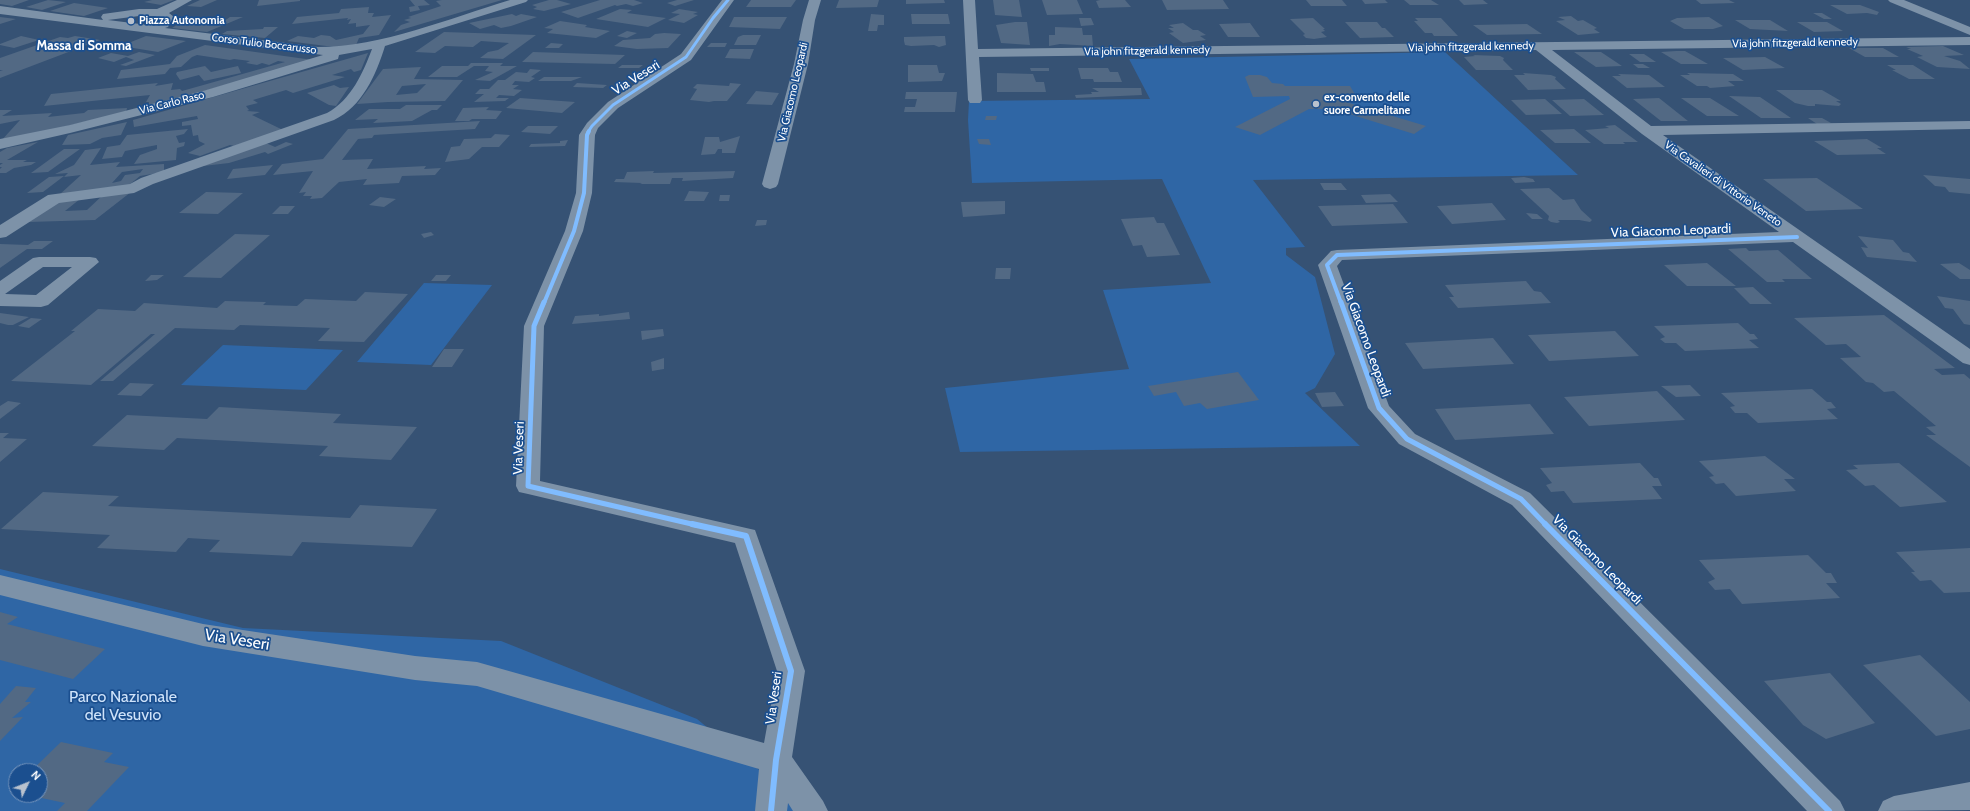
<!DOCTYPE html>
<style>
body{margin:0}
#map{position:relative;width:1970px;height:811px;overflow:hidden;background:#365274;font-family:Cabin,sans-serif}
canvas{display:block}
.north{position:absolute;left:8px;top:763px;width:40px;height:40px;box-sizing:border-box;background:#1b4f8f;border:1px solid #7695bc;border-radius:50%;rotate:47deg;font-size:11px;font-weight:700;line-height:16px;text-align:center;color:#fff}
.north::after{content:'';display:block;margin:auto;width:14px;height:18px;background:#b9c2ce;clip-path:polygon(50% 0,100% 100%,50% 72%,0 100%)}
</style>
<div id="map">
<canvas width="1970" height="811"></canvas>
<div class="north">N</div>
</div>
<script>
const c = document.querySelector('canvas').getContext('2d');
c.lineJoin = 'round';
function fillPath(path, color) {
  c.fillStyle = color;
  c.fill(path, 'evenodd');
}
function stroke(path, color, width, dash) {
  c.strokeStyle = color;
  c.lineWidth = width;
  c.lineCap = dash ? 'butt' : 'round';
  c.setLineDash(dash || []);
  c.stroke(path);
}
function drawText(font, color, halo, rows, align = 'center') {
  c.font = font + ' Cabin,sans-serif';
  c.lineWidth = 3.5;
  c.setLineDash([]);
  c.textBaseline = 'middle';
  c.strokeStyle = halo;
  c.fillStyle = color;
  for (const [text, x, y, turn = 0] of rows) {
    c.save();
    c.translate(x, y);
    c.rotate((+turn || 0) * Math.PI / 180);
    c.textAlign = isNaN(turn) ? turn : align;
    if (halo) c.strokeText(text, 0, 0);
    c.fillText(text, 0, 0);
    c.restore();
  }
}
const green = new Path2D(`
 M1445 52 1578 175 1253 180 1305 247 1286 248V255L1315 277 1335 354 1315 388 1305 393 1360 446 960 452 945 388 1129 369 1103 290 1211 283 1162 179 972 183 968 120 969 101 1150 99 1129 59Z
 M424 283 492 285 431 365 357 362Z
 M223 345 343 350 306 390 181 385Z
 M0 569 243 628 501 641 697 719 802 805V811H0ZM16 771H40V795H16Z`);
const building = new Path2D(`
 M0 0H29L12 6 0 4Z
 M48 0 66 2 42 10 26 7Z
 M152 0H174L161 5 144 2Z
 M200 0H217L201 7 187 6Z
 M259 0H300V1L257 6Z
 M410 0H424L430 5 418 6 420 10 410 12 409 7 415 6Z
 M442 0H502L394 32 401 25 410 22 404 20 411 18 408 17 441 6 436 1Z
 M549 0H557L571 4 544 11 533 9 537 7 532 5Z
 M600 0H634L643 3 633 6 626 4 617 6 615 5 578 18 561 12Z
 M677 0H694L675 6 667 3Z
 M751 0H796L791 7H746Z
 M839 0H879L877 7 836 8Z
 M906 0H944L945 3 906 4Z
 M993 0H1019L1022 17 995 15Z
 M1042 0H1077L1083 14 1047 15Z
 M1100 0H1125L1131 7 1099 8 1096 1Z
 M1162 0H1223L1229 9 1167 10Z
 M1306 0H1342L1347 6H1311Z
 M1362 0H1385L1388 3 1365 4Z
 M1404 0H1431L1439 5H1410Z
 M1459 0H1483L1488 4 1464 5Z
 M1696 0H1729L1735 3 1701 4Z
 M74 3 108 8 84 16 50 11Z
 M1830 5H1860L1879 12 1877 15 1867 13 1847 14Z
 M369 7 368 13H374L372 17 391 15 379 35 359 38 356 45 334 47 287 41 298 36 314 38 321 35 330 36 336 40 363 34 370 25 356 27V23L348 24 351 19 347 20 348 18 292 24 297 17 339 13 341 9Z
 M620 9 632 10 627 13 666 18 648 27 596 19Z
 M679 9 698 12 693 14 698 15 684 23 668 20 680 14 671 13Z
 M1813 13H1822L1832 19H1824Z
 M512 14 516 16 521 14 537 17 511 26 501 28 494 25 480 29 469 23Z
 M871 14 884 15V25H878L877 31H868Z
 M911 14H948L950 24H912Z
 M1571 16 1578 21 1583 20 1597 28 1594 29 1600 33 1578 35 1556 21 1565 20 1558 17Z
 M0 17 16 19 0 24Z
 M230 17H243L207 32 172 28 183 21 209 19 204 24 211 22 221 23Z
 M734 17H787L780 29 729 27Z
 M1709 17 1723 26 1713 29H1684L1670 21 1677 18Z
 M1079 18H1091L1094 25 1081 26Z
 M1313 18 1325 29H1323L1325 31 1321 32 1327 37 1314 39 1306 38 1303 35 1305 34 1290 19Z
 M1415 18H1441L1458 36H1434L1432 33H1425L1414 21H1418Z
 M1735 20H1770L1788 31 1750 29Z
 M560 21 587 25 585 27 610 31 596 38 547 33 553 29 544 28Z
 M1015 22H1027L1030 45 1001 43 996 25Z
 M1345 22H1377L1382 28H1385L1394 37 1360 38Z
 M1797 22H1827L1843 31 1814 32Z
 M1183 23 1193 30H1198L1206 35 1200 36 1206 40 1183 43 1169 33 1174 32 1168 28H1174L1169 25Z
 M1250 23 1260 37H1228L1219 24Z
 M1527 24 1542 34 1487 35 1473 25Z
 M264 27H278L265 38 222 34 227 31 263 29Z
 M1055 27 1082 28 1083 35H1092L1093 46 1060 44 1049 46V35H1055Z
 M627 31 637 33 627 38 617 36Z
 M444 32 536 35 503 59 480 58 488 52 498 50 509 43 481 41 473 47 445 46 435 53 415 52Z
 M664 33 681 34 668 48 637 49 614 46 623 40 650 38 655 34Z
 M743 35H761L756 45H734L738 37Z
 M21 36 39 40 14 48 0 45V44Z
 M75 36 100 40 0 78V71L3 70H0V58L60 37 68 38Z
 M146 36 186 41 158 52 121 46Z
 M940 36H945L946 45 939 47 934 45 911 46 905 45 904 41V37Z
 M551 43 563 44 559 48H545Z
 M711 43H727L725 47H707Z
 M205 45 313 60 148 107 149 102H146L150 95 44 106 51 94 158 83 155 86 173 83 171 90 180 89 182 91 285 62 278 61 269 65 262 63 257 65 246 63 250 61 234 59 230 60 197 55 192 57 181 67 170 68 165 74 117 79 121 70 170 64 177 56Z
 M1943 46 1964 55 1944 56 1960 61 1970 69 1937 67 1917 57 1923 56 1907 49H1911L1906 47Z
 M1849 48H1883L1899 57H1865Z
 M730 49H754L750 59 725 58Z
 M1676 51H1685L1708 64H1681L1661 52Z
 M139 52 155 55 126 66 120 65 134 60 126 57 114 62 98 58 111 53 128 56Z
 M533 52 625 55 615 64 522 62Z
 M1574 52H1601L1622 66 1596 67Z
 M368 53 361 70 354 72 351 69 332 75 345 77 293 93 286 90 253 100 258 103 246 106 249 110 247 111 260 112 252 115 283 130 234 146 230 145 200 156 188 153 205 144 199 141 198 135 193 136 191 125 182 126V122L198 119 197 116 134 127 133 120Z
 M1629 54H1644L1656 62H1640Z
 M1473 55 1500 56 1504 58 1503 60 1513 70H1476L1464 57 1475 56Z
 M1765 57 1785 68 1743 70 1723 58Z
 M471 63H503L500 66H517L490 81 475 80 493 72 485 71 489 66H474L457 77H428L442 66H472H468Z
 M1633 64H1643L1650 68H1638Z
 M622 65H643L639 68H618Z
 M908 65H937L939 73H945L942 81 908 82Z
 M1887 65H1913L1935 79H1909L1892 70H1896Z
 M205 66 211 72 238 66 241 73 204 81 199 75 180 80 176 74 177 72Z
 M421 67 414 79 463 80 445 101 388 102 357 104 383 69ZM426 84 417 93 396 95 402 86Z
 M1030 68H1049V71H1031Z
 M1078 68H1108L1110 72H1118L1122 82H1094L1093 79H1081Z
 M530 69 541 70 531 77 535 78 529 82 515 81 512 85H519L513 89 522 90 514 96 499 95 496 98H509L505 101 474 102 484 94H475L480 89H489L498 80H505L516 72 527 73Z
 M997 73 1033 74 1036 82H1044L1046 92H997Z
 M1523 73 1551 75 1556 77 1555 79 1566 89 1528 90 1514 75H1525Z
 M1687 73 1733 74 1744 81H1728L1735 86 1710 88 1707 86H1697L1680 75H1690Z
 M1618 74 1649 75 1665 87 1627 88 1612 76H1621Z
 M1249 75H1260L1267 77 1272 83 1283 84 1285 86H1350L1356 96 1335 95 1336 99 1426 126 1414 134 1333 109H1309L1260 135 1235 127 1290 99 1289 96 1253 97 1245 77Z
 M544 77H582L571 81H538Z
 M577 83 607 85 603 88 573 87Z
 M730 83 741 84 727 101H714L709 102 690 100 697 89 693 88 697 84 729 86Z
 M334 85 340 88 349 87 336 106 329 105 307 93Z
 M1092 88H1141L1142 95 1076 98 1075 95 1092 94 1091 92H1099Z
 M1776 90H1822L1841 101H1836L1841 104 1839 106 1815 104V106H1808L1795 103Z
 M756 91 779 93 772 105 746 104Z
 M906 92H957L955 112H904L905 107H915L917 99H905Z
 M1729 96 1760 97 1791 118H1761Z
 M520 98 575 102 562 113 506 108Z
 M1659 98 1688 121H1661L1633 99Z
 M1681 98H1710L1739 116H1707Z
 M1545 99 1562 114 1526 115 1511 100Z
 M1584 99 1604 115 1570 116 1552 100Z
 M406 105H442L437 110H432L412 121 373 123 378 119 355 120 369 109H400Z
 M489 107 486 110 502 111 496 119H472L469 121H455L463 108Z
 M127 108 126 112 0 142 20 120 0 124V110H12L2 116 52 113 48 117 84 113 88 110Z
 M986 116H997L996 120H985Z
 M1808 118H1822L1831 123 1817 124Z
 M480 121 475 129 374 135 372 138 358 139 342 160 373 159 367 169 426 166 424 169 441 168 435 175 402 176 399 183 363 185 367 179 339 182 322 198 310 199 312 196H303L306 192 299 193 313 171 273 175 282 164 323 159 348 129Z
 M127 122 121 135 102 138 90 144 62 145 68 135Z
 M1615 125 1638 142H1623L1625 144H1604L1585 130 1609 128 1605 126Z
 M528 126H558L550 134 521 132Z
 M188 129 184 134 176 136 179 143 185 142 184 146 177 148 176 160 134 164 140 155 157 149V145L125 151 122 157 102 159 107 147 120 145 127 135Z
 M1574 129 1591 143H1555L1540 130Z
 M495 134 510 135 499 147H482L469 159 445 162 451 147 460 146 464 139 491 138Z
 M740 136 735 153H722V149H718L715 154 701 155 705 137H719L720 142Z
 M977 139H989L991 145 979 144Z
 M1867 139 1882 148H1877L1886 154 1837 155 1814 141Z
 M568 140 565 146 529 147 531 144 560 143V141Z
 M38 142 7 160H27L23 162H36L31 165 14 168 6 173H0V169L2 167H0V165L3 163H0V152L7 148Z
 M286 142 293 144 268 154 265 152 229 163 195 167 266 143 275 147Z
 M101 148 90 165 120 162 116 167 164 164V172L140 176 129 185 59 195 81 175 64 177 68 173 55 174 74 165 85 150ZM143 169 140 173 125 175 121 181 112 183 122 172Z
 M64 149H80L48 172 31 173Z
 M273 165 265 175 227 179 233 169Z
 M654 171 653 173 735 171 733 178 682 181 683 178H672L670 184H640L642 183 614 182 616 179H624L627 172Z
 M1923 175 1970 179V194L1949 192 1945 187 1935 186Z
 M64 176 43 192 27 193 49 177Z
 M1524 177 1533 179 1535 182 1515 183 1511 178Z
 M1817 178 1863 209 1806 211 1763 179Z
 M1320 183H1341L1347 190H1324Z
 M1549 188 1563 200 1574 199 1581 210 1592 220 1590 222 1579 220H1558L1560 222 1557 223 1551 222 1548 220 1549 216 1520 189Z
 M689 191 709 192 704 201H684Z
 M131 192 95 220 28 222 60 201 80 199 65 211 87 210 104 194Z
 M206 192 243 193 218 214 179 213Z
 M1390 194 1398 202 1366 203 1361 195Z
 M720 195H730L729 201H719Z
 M380 197 396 199 384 207 369 205Z
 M1005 201V214L963 217 961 202Z
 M1492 203 1506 220 1452 224 1437 206Z
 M1393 204 1408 223 1332 226 1318 206Z
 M280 206H295L288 214H272Z
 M1526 213 1537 214 1543 219H1532Z
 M1154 217 1157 223H1164L1180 255 1147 257 1142 245 1133 246 1121 219Z
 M757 220H767L766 225 755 226Z
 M431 232 434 235 424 238 421 234Z
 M235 234 270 235 221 278 183 277Z
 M1858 236 1893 240 1903 252 1909 253 1917 262 1867 257 1861 247 1868 248Z
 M34 241H53L42 249H27L0 268V244L28 245Z
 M1746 248 1749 251 1778 250 1812 279H1782L1785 282H1767L1728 249Z
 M1707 263 1736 286H1687L1664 265Z
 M1959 263 1970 270V279H1960L1940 264Z
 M996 268H1011L1010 279H995Z
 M151 275H164L157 280 145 281Z
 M436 275H451L446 281H431Z
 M1526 281 1534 291 1541 292 1551 303 1458 308 1449 297H1454L1445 285Z
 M1753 287 1772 304H1750L1734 288Z
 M365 292 408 294 364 342 318 341 330 328 240 325 234 330 175 328 113 381H100L155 334H151L91 385 11 381 75 331H71L98 309 135 311 144 303 217 308 225 301 266 302 263 305 297 306 305 299 356 301Z
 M1937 296 1970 301V325L1964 324 1953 309 1945 308Z
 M629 312 630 319 572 324 575 316 599 314V316Z
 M0 313 22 316 29 317 13 325H8L0 323Z
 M1884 315 1955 368 1934 369 1942 375 1964 374 1970 379V467L1926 435H1936L1926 427 1936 426 1894 391 1884 392 1873 383 1866 382 1840 358 1861 357 1846 344 1826 345 1794 318Z
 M31 318 42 319 29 328 18 326Z
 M1738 323 1750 334H1754L1758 339 1749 340 1759 348 1685 351 1676 343H1665L1660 339 1665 337 1654 326Z
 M663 329 664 336 642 340 641 331Z
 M1615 331 1639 356 1549 361 1528 335Z
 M1493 338 1514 364 1423 369 1405 343Z
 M444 349H464L452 367H432Z
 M664 358V369L652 371 651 362Z
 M1238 372 1259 400 1207 409 1200 403 1184 406 1176 392 1154 396 1148 386Z
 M130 383 154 384 141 396 117 395Z
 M1690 385 1701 396 1676 397 1661 386Z
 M1812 389 1827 402H1831L1836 408 1827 409 1838 419 1758 423 1747 413H1735L1730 407 1735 406 1721 393Z
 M1657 391 1685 420 1589 426 1564 397Z
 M1335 392 1344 406 1322 407 1315 393Z
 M8 401 21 403 0 419V406Z
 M1530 404 1554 434 1455 440 1435 409Z
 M219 407 341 414 333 423 417 427 391 460 319 456 328 446 177 438 164 450 92 446 127 415 207 419Z
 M0 433H9L3 438 27 439 0 462Z
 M1765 456 1795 479H1784L1796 491 1736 496 1724 483 1716 484 1709 477 1714 476 1699 461Z
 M1640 463 1654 478H1658L1662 486H1652L1662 499 1573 503 1564 491 1551 492 1546 485 1552 483 1540 468Z
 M1899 463 1947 502 1900 507 1874 485 1865 486 1846 470 1858 469 1853 465Z
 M43 492 119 496 108 506 350 518 360 505 437 509 412 547 302 542 292 556 209 552 220 540 188 538 176 552 97 548 110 535 1 529Z
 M1970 548V592L1944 593 1931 580 1920 581 1911 572H1915L1896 552Z
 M1808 555 1826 573H1831L1837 583H1826L1840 598 1742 604 1730 589 1715 590 1708 582 1715 579 1699 560Z
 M0 612 18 617 7 624 105 649 73 679 0 660Z
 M1920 655 1970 702V729L1936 736 1863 665Z
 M1830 673 1875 723 1826 739 1803 725 1764 681Z
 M16 686 36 688 25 702H31L12 718 23 717 0 741V704Z
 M61 742 113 753 104 762 129 767 87 811H57L65 803 32 796 40 795V771H31Z`);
const minor = new Path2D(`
 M177 0H192L169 13 174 17 168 27 165 28 318 47C381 47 450 18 510 0H528L526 2 385 46C376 75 362 107 334 120L153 184 134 193 59 203 6 237 0 238V225L48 195 130 184 141 178 327 113C351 100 363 73 372 49L339 55 338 59 213 97 70 133 0 149V139L70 125 203 91 323 55 0 14V6L103 20 101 17 103 14 139 9H157ZM139 16H155L161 18 159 22 148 25 108 20Z
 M722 0H734L691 60 618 108 598 128 595 135 592 193 583 231 544 326 540 481 755 530 805 671 792 757 823 801 828 811H793L788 803 787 811H755L759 769 477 686 415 680 203 646 0 595V575L203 624 415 656 477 662 764 743 777 671 735 543 528 494 519 492 516 486 524 326 565 231 576 193 579 135 587 123 608 102 681 54Z
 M809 0H821L815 20 808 64 778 184 776 187 770 189 764 187 762 184 794 64 803 20Z
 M963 0H975L978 49 1970 37V45L1552 50 1651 126 1970 121V129L1663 135 1970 349V365L1963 363 1793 242 1342 260 1337 266 1389 406 1415 434 1530 493 1840 801 1845 811H1807L1512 505 1399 444 1368 408 1318 265 1331 251 1337 250 1779 232 1642 134 1536 50 979 57 982 100 980 103H970L968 100Z
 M1888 0H1904L1970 27V35L1890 2Z
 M39 257H90L96 258 99 262 48 305 41 307 0 306V281L33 258ZM43 267H72L36 295 5 294Z
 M1970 782V810L1878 811 1883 801 1894 796Z`);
const cyclewayFar3 = new Path2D(`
 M588 132 592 126 613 105 686 57 713 18 728 0`);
const cyclewayFar2 = new Path2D(`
 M544 303 574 231 584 193 587 135 589 131
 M1341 303 1327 265 1337 255 1797 237`);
const cyclewayFar1 = new Path2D(`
 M544 302 534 326 528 486 696 525
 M1341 302 1379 408 1407 439 1521 499 1546 525`);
const cycleway = new Path2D(`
 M692 524 746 536 791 671 776 760 771 811
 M1545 524 1829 811`);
const markers = [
 [131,21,4,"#b9c2ce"],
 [1316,104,4,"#b9c2ce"]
];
const farPoinames = [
 ["Piazza Autonomia",139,21],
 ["ex-convento delle",1324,98],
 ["suore Carmelitane",1324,111]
];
const farStreetnames = [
 ["Via john fitzgerald kennedy",1795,43,-1],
 ["Corso Tulio Boccarusso",264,44,7],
 ["Via john fitzgerald kennedy",1471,47,-1],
 ["Via john fitzgerald kennedy",1147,51,-1],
 ["Via Giacomo Leopardi",793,92,-77],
 ["Via Carlo Raso",172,103,-14],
 ["Via Cavalieri di Vittorio Veneto",1723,184,35]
];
const farQuarternames = [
 ["Massa di Somma",84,46]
];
const streetNames = [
 ["Via Veseri",636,78,-32],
 ["Via Giacomo Leopardi",1671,231,-2],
 ["Via Giacomo Leopardi",1366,340,70],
 ["Via Veseri",519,448,-88],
 ["Via Giacomo Leopardi",1597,560,45],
 ["Via Veseri",774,698,-82]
];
const nearStreetnames = [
 ["Via Veseri",237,640,9]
];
const nearParknames = [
 ["Parco Nazionale",123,697],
 ["del Vesuvio",123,715]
];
fillPath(green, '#2f66a5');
fillPath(building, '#526984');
fillPath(minor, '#7d92a8');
stroke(cyclewayFar3, '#80bcff', 3);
stroke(cyclewayFar2, '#80bcff', 4);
stroke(cyclewayFar1, '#80bcff', 5);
stroke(cycleway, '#80bcff', 6);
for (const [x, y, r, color] of markers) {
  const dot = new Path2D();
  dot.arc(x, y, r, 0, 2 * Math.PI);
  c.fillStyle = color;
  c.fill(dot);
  stroke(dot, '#1b4f8f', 1.5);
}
drawText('bold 11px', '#fff', '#1b4f8f', farPoinames, 'left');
drawText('11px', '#fff', '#1b4f8f', farStreetnames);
drawText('bold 13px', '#fff', '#1b4f8f', farQuarternames);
drawText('13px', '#fff', '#1b4f8f', streetNames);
drawText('16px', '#fff', '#1b4f8f', nearStreetnames);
drawText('16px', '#cfe3fa', '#1b4f8f', nearParknames);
</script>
